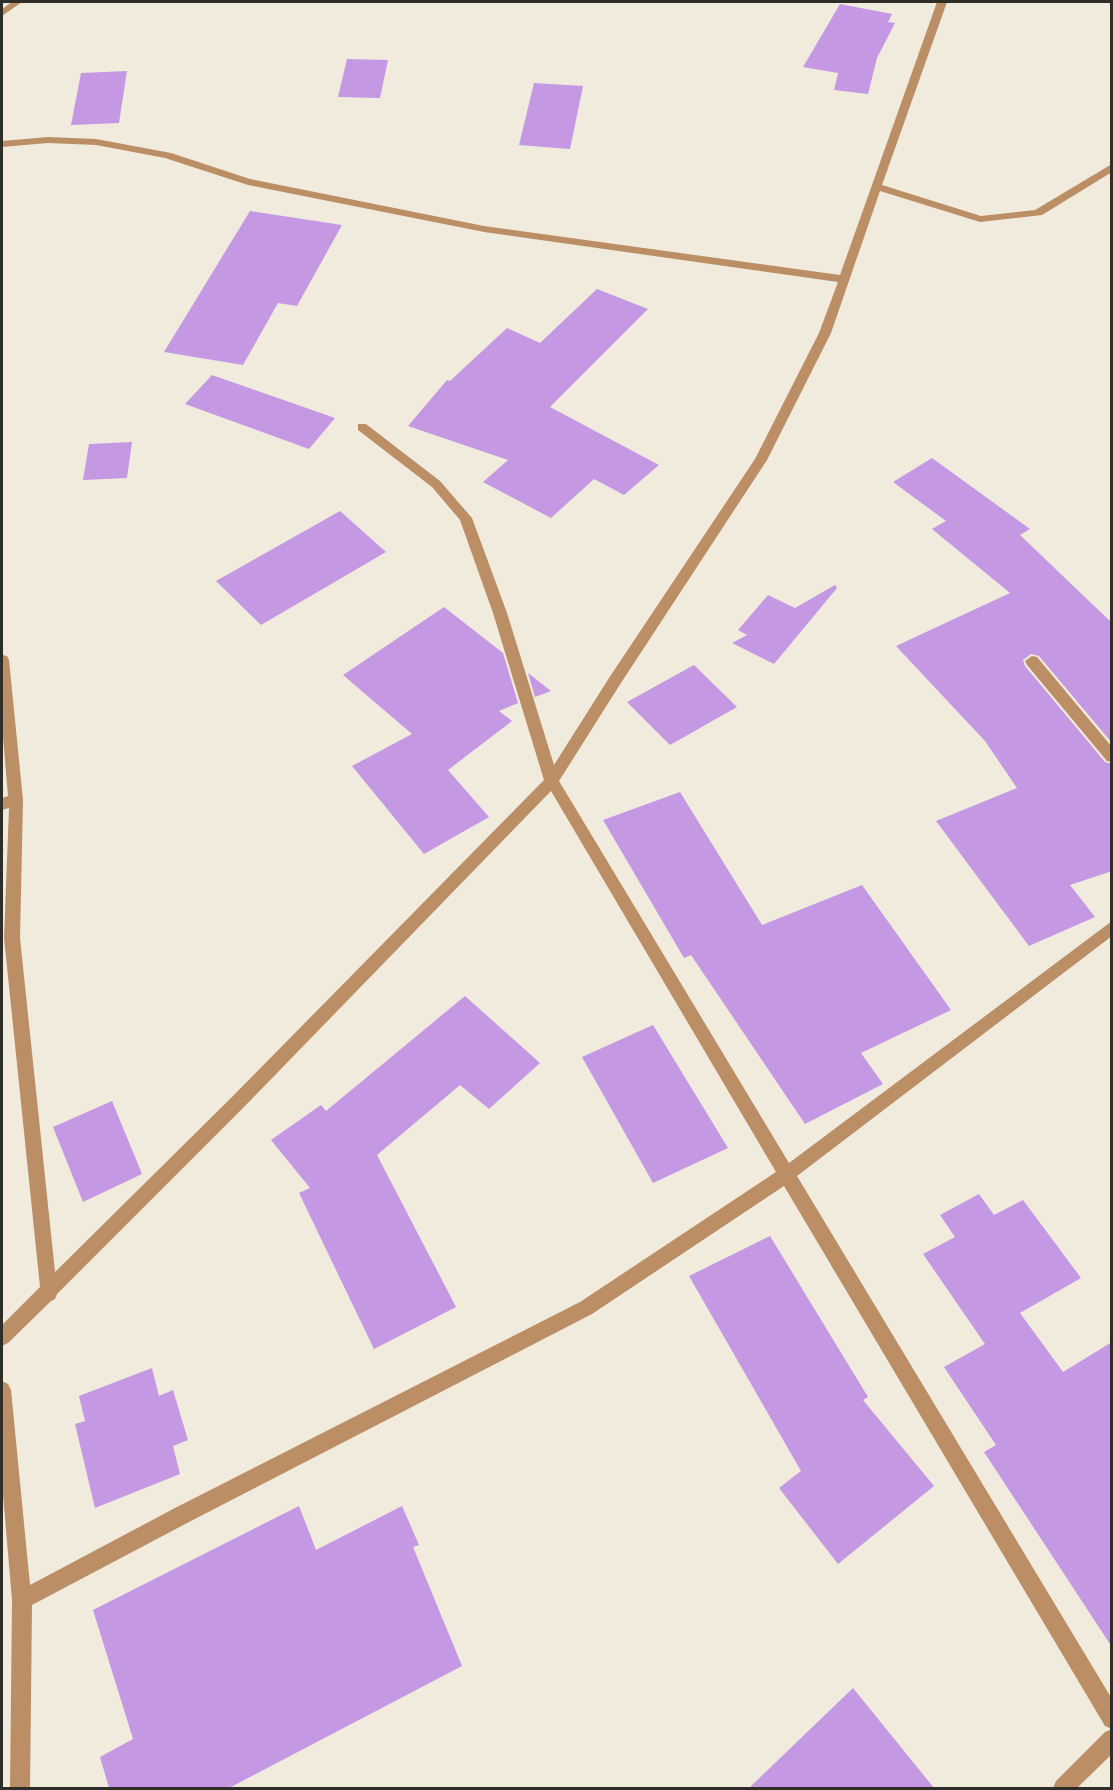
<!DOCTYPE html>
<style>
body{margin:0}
#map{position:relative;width:1113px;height:1790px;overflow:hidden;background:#f0ebdd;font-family:Overpass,sans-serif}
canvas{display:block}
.frame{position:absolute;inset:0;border:3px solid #2f2d28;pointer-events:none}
</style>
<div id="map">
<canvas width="1113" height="1790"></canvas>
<div class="frame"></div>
</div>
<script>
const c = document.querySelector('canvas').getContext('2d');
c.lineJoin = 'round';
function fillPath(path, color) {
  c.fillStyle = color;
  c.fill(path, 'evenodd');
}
const building = new Path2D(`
 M840 4 892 14 888 22 895 23 877 58 868 94 834 90 838 73 803 67Z
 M347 59 388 60 380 98 338 97Z
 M127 71 119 123 71 125 81 73Z
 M534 83 583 86 570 149 519 145Z
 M250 211 342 225 297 306 278 303 243 365 164 352Z
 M597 289 648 309 550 407 659 465 624 495 594 479 551 518 483 482 508 460 408 426 447 380 450 381 507 328 540 343Z
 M212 375 335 418 309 449 185 404Z
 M132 442 127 478 83 480 89 444Z
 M932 458 1030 529 1020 535 1112 623V743L1039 656 1031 654 1023 660 1025 666 1105 762 1112 764V871L1070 885 1095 917 1029 946 936 821 1017 788 985 741 896 646 1010 593 932 529 946 521 893 482Z
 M340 511 386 552 261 625 216 581Z
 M835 585 837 588 774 664 732 643 747 635 738 630 768 595 795 608Z
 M444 607 503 653 518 703 499 711 512 721 448 770 489 817 424 854 352 766 412 734 343 675Z
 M694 665 737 707 670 745 627 702Z
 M528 673 551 691 535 697Z
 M680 792 762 925 862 885 951 1010 861 1053 883 1084 805 1124 691 955 684 958 603 820Z
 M465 996 540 1063 489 1109 460 1085 377 1155 456 1307 374 1349 299 1193 310 1188 271 1140 321 1105 326 1111Z
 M653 1025 728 1148 653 1183 582 1057Z
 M112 1101 142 1174 83 1202 53 1127Z
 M979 1194 994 1215 1023 1200 1081 1278 1020 1313 1063 1372 1112 1342V1647L984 1452 996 1445 944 1367 985 1344 923 1254 955 1237 940 1215Z
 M770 1236 868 1397 863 1400 934 1486 838 1564 779 1488 801 1471 689 1276Z
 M152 1368 159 1396 173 1390 188 1440 173 1446 180 1474 95 1508 75 1424 85 1421 79 1396Z
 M299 1506 316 1550 402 1506 419 1545 413 1547 462 1666 229 1788H109L100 1757 133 1739 93 1610Z
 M853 1688 934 1788H749Z`);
const street = new Path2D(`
 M12 2H22L2 16V9Z
 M937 2H947L882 185 981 216 1035 210 1112 164V172L1042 215 980 222 880 191 831 333 767 460 619 686 559 781 789 1163 1112 921V936L797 1176 1112 1699V1729L1105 1726 784 1186 592 1314 189 1522 32 1605 30 1788H10L12 1600 2 1483V1381L8 1384 11 1390 30 1585 175 1508 580 1302 776 1172 551 791 244 1107 57 1294 55 1299 51 1301 8 1343 2 1346V1325L40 1287 4 938 9 808 2 810V798L8 796 2 725V655L7 656 9 660 23 800 20 938 55 1272 232 1097 544 780 493 613 460 520 432 487 358 430V424H366L440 481 472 518 507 613 554 765 609 678 755 459 819 333 838 282 484 232 248 185 165 158 96 145 48 143 2 147V141L48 137 96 139 171 153 250 179 484 226 840 275Z
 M1032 656 1037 657 1112 747V762L1107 761 1027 665 1025 661Z
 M1112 1729V1754L1077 1788H1053L1056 1781 1105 1732Z`);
fillPath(building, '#c498e3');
fillPath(street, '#bc8e66');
</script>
